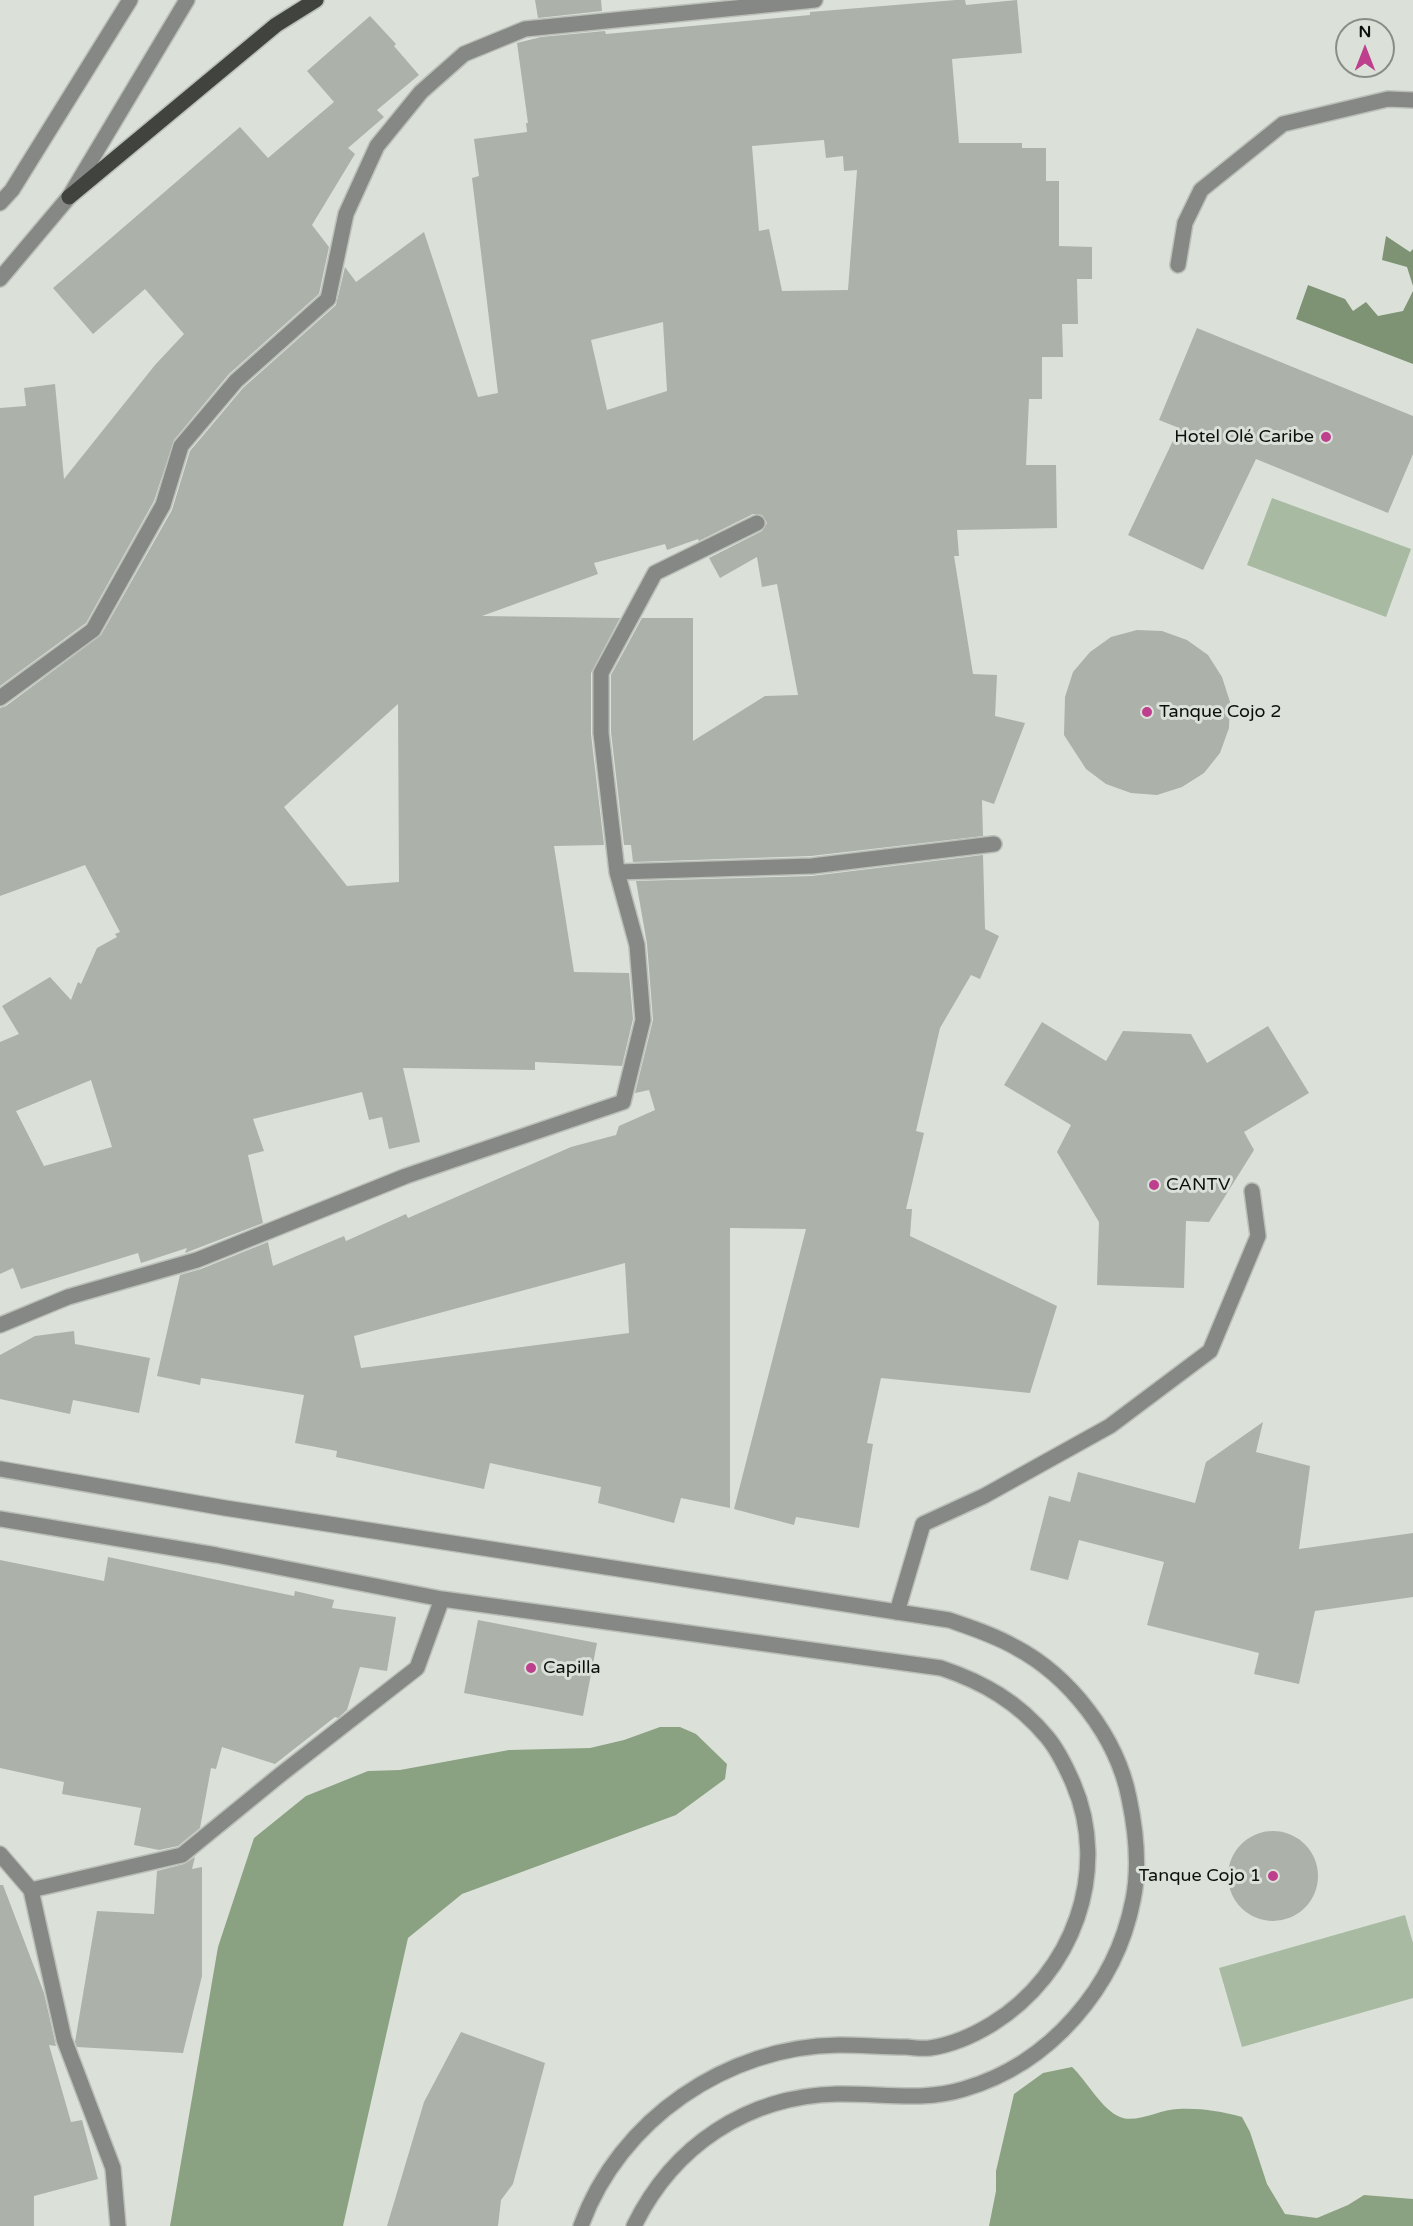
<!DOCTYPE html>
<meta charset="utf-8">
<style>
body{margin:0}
#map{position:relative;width:1413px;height:2226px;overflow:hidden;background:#dbe1d9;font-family:"Varela Round",sans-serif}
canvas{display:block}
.north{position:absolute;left:1335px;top:18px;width:60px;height:60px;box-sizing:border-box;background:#dbe1d9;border:2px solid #898d87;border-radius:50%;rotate:0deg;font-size:16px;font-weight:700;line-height:24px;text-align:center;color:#0d0f0c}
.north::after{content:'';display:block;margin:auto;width:21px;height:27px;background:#be3f8d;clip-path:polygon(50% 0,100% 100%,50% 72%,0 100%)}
</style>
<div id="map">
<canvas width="1413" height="2226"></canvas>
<div class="north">N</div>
</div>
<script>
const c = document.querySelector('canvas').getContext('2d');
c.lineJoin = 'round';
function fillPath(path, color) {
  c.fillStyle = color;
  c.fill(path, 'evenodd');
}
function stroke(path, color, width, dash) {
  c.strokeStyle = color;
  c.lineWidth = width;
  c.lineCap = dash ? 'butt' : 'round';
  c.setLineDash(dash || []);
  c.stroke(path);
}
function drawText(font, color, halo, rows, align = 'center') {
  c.font = font + ' "Varela Round",sans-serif';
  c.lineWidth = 6;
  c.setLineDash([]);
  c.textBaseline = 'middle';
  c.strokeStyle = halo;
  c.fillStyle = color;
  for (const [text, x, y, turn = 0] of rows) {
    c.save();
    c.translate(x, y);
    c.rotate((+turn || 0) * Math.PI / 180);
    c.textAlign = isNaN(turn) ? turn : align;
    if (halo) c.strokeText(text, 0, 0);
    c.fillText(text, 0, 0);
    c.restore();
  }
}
const green = new Path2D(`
 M1272 498 1411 549 1386 617 1247 565Z
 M1405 1915 1413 1943V1998L1242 2047 1219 1968Z`);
const forest = new Path2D(`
 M660 1727H680L696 1734 727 1764 725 1779 676 1815 462 1894 408 1938 343 2226H170L218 1947 254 1838 306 1796 368 1771 400 1770 509 1750 590 1748 624 1740Z
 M1072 2067C1087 2081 1101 2109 1120 2117 1136 2124 1161 2109 1178 2109 1202 2108 1219 2111 1242 2117L1250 2132 1267 2184 1285 2214 1317 2218 1348 2205 1364 2195 1413 2199V2226H989L996 2191V2171L1014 2094 1043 2073Z`);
const water = new Path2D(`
 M1386 236 1410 252 1413 249V286L1407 267 1382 260Z
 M1308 285 1345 299 1353 311 1366 302 1378 316 1403 311 1413 291V364L1296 319Z`);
const building = new Path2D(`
 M535 0H601L602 11 538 18Z
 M956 0H965L966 5 1017 0 1022 53 952 59 959 143H1022V148H1046V181H1059V246L1092 247V279H1077L1078 324H1062L1063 357H1042V399H1029L1026 465H1056L1057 528 957 530 959 556H954L973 674 997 675 995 716 1025 723 994 804 982 800 983 836 811 856 633 862 631 845H624L611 732V675L642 618H693V741L765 696 798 695 777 584 762 587 757 557 720 578 709 558 762 531 767 523 762 515 753 514 699 541 698 539 667 550 665 544 594 563 598 574 482 616 620 618 591 673V734L604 845 554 846 574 972 629 973 633 1019 622 1066 535 1062V1070L403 1068 420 1142 389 1149 382 1117 369 1120 362 1092 253 1119 264 1151 248 1155 263 1223 185 1253 187 1248 141 1263 138 1253 21 1289 13 1268 0 1274V1042L19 1034 2 1006 50 977 71 1000 78 982 81 984 97 948 117 937 115 934 120 932 85 865 0 896V708L6 706 101 635 172 510 190 451 243 388 336 305 345 267 356 282 424 232 478 397 498 393 472 178 479 176 474 139 527 132 526 123H528L517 43 541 37 605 31 606 34 810 15V12ZM824 140 826 158 843 156 844 171 857 170 848 290 782 291 769 229 759 231 752 146ZM663 322 667 391 607 410 591 340ZM398 704 399 882 347 886 284 807ZM91 1080 112 1147 44 1166 16 1111Z
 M370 16 396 44 394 46 419 75 377 110 384 117 348 148 355 154 312 225 329 247 319 294 229 374 174 440 154 501 86 623 0 686V408L26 406 24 388 55 384 64 479 155 365 184 334 145 289 93 334 53 288 240 127 268 158 334 102 307 71Z
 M1197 328 1413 416V454L1388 513 1256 459 1203 570 1128 535 1179 428 1159 420Z
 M1137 630 1162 631 1187 640 1208 655 1222 677 1230 702 1229 728 1220 753 1204 773 1182 787 1157 795 1131 793 1106 784 1086 769 1064 735 1065 697 1073 672 1090 652 1111 637Z
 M983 855 985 929 999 936 980 979 971 975 940 1028 916 1131 924 1133 906 1209H912L910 1236 1057 1306 1030 1393 881 1378 867 1443 873 1444 859 1528 796 1517 794 1525 734 1509 806 1229 730 1228V1508L681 1498 674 1523 598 1503 601 1487 490 1463 484 1489 336 1457 337 1451 295 1443 304 1395 201 1378 200 1385 157 1376 180 1275 201 1269 268 1242 273 1266 344 1236 346 1241 406 1214 408 1218 571 1147 616 1135 619 1126 655 1110 649 1090 635 1093 653 1020 647 944 636 881 812 876ZM625 1263 629 1333 361 1368 354 1336Z
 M1042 1022 1106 1061 1123 1031 1191 1034 1207 1063 1268 1026 1309 1093 1244 1132 1254 1150 1209 1222 1186 1221 1184 1288 1097 1285 1099 1222 1057 1152 1071 1125 1004 1085Z
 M74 1331 75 1344 150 1358 139 1413 73 1400 70 1414 0 1399V1355L35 1336Z
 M1263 1422 1256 1452 1310 1466 1299 1549 1413 1533V1597L1315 1611 1299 1684 1254 1674 1259 1653 1147 1625 1164 1562 1079 1540 1068 1580 1030 1570 1049 1496 1070 1502 1078 1472 1195 1503 1206 1462Z
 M108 1557 294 1596 295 1591 334 1600 332 1608 396 1617 387 1671 360 1667 347 1710 338 1718 335 1717 275 1764 222 1747 216 1769 211 1768 200 1828 178 1846 159 1850 134 1845 141 1808 62 1794 64 1782 0 1768V1560L104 1581Z
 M478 1620 597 1643 583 1716 464 1693Z
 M1228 1876a45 45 0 1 1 90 0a45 45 0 1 1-90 0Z
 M195 1857 192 1869 202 1867V1976L183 2053 77 2047 75 2042 97 1911 154 1914 157 1871 184 1864Z
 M0 1885H3L44 1993 56 2046 49 2045 71 2122 82 2120 98 2179 34 2196V2226H0Z
 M461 2032 545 2063 513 2184 501 2200 498 2226H387L424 2102Z`);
const service = new Path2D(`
 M1178 265 1185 223 1201 190 1283 124 1388 99 1413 100
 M328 299 346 214 377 146 421 92 464 54 525 29 815 0
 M897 1612 923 1524 984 1496 1110 1426 1210 1351 1258 1236 1252 1191`);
const minor = new Path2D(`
 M0 203 12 190 130 0
 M0 279 69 197 187 0
 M0 698 93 630 163 505 181 446 236 381 328 299
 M617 872 601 733V673L655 573 757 523
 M0 1325 68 1297 197 1260 406 1176 623 1102 643 1020 637 945 617 872 812 866 994 844
 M0 1469 225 1508 949 1620C972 1628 994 1635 1015 1647 1070 1676 1117 1737 1129 1798 1136 1831 1140 1866 1133 1900 1116 1987 1050 2064 964 2089 922 2102 880 2093 837 2094 747 2096 673 2146 634 2226
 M0 1519 216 1555 442 1599 941 1668C983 1682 1018 1702 1047 1737 1058 1750 1066 1767 1073 1783 1111 1871 1073 1974 992 2024 974 2035 951 2045 930 2048 922 2049 914 2048 906 2047 884 2047 861 2045 839 2045 727 2046 619 2120 581 2226
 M0 1854 31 1890 64 2039 113 2168 118 2226
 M31 1890 182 1855 280 1775 417 1668 442 1599`);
const primary = new Path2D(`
 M69 197 276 25 316 0`);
const markers = [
 [1326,437,6,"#be3f8d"],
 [1147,712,6,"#be3f8d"],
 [1154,1185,6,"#be3f8d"],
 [531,1668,6,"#be3f8d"],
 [1273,1876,6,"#be3f8d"]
];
const poiNames = [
 ["Hotel Olé Caribe",1314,437,"right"],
 ["Tanque Cojo 2",1159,712],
 ["CANTV",1166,1185],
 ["Capilla",543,1668],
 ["Tanque Cojo 1",1261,1876,"right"]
];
fillPath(green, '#a8baa1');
fillPath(forest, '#8ba282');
fillPath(water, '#7d9373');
fillPath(building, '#acb1aa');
stroke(service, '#babfb8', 18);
stroke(minor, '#babfb8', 18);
stroke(primary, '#babfb8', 18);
stroke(service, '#868885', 15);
stroke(minor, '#868885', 15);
stroke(primary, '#40433e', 15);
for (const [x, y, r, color] of markers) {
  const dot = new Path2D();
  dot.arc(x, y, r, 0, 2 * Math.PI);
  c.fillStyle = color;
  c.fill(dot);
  stroke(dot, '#dbe1d9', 2);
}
drawText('18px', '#0d0f0c', '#dbe1d9', poiNames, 'left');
</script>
